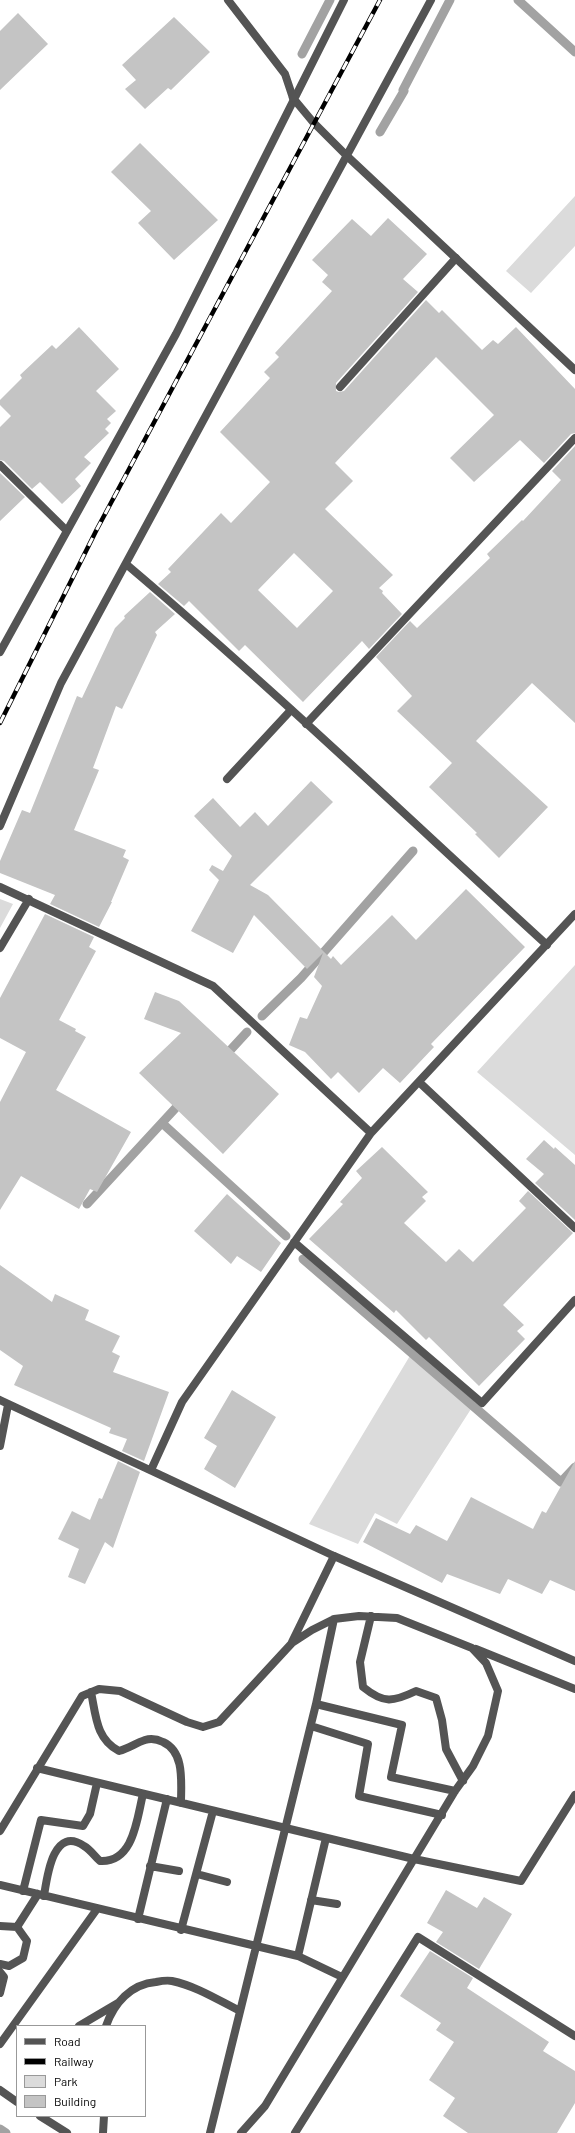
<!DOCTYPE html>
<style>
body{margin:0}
#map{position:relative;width:575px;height:2133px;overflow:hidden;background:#fff;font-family:Barlow,sans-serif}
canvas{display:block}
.legend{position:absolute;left:16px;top:2025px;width:130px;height:92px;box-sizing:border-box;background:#fff;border:1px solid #999;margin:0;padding:5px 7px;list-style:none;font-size:12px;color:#000}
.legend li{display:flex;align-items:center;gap:8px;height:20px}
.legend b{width:20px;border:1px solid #999}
</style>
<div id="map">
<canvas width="575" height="2133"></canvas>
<ul class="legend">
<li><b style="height:5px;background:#545454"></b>Road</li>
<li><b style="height:5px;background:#000"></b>Railway</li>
<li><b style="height:11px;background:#dbdbdb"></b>Park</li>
<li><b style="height:11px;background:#c4c4c4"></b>Building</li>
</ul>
</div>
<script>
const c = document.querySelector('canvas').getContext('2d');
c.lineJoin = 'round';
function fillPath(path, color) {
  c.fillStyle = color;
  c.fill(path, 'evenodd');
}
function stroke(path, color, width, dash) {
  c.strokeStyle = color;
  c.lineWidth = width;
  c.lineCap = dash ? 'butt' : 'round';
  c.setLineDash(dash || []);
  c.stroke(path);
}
const green = new Path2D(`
 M575 196V246L531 293 506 271Z
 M0 899 13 904 0 928Z
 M575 965V1155L477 1072Z
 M411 1354 471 1409 397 1524 375 1513 358 1544 309 1524Z`);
const stream = new Path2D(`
 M518 0 575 52
 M302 54 330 0
 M380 132 404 91 403 90 450 0
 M262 1016 301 978 413 851
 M224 1057 247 1032
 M162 1123 286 1236
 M87 1204 183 1100
 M303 1259 561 1482 575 1467
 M0 2129 6 2133`);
const building = new Path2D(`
 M18 13 48 44 0 90V31Z
 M174 17 210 52 171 90 168 88 145 109 125 89 136 80 122 65Z
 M140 143 218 220 174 260 138 223 151 211 111 172Z
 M388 218 427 254 403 279 418 292 336 383V391L339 392 344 391 426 300 439 313 442 310 482 350 493 340 498 344 516 327 575 389V433L571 434 544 463 520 440 474 482 450 458 494 415 436 357 335 463 353 481 325 509 393 575 379 588 383 591 382 593 402 614 369 649 362 641 303 702 245 645 239 651 189 601 184 606 158 584 171 572 168 569 221 513 231 523 270 482 220 432 270 378 264 372 279 357 275 353 332 291 322 282 328 275 312 260 352 219 371 236ZM294 553 333 591 297 628 258 590Z
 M79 327 119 369 96 391 116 411 107 419 111 423 105 429 109 433 84 457 91 463 75 479 81 486 62 504 40 482 32 489 4 461 0 460V427L11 416 0 405V400L22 378 20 375 52 345 56 349Z
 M575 446V723L532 683 476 741 548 807 499 858 475 834 477 833 429 787 452 763 397 711 412 696 376 657 410 621 417 628 490 558 487 554 522 520 523 521 561 480 552 471Z
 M0 473 25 497 0 521Z
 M150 592 175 614 155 632 157 635 122 709 116 706 93 768 99 770 74 830 126 850 123 857 129 860 111 902H112L99 927 50 904 55 895 0 873V861L22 810 30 813 77 696 82 698 115 628 125 618 124 616Z
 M311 781 333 802 250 885 268 895 331 959 333 956 341 965 392 915 416 940 466 889 525 947 431 1044 434 1047 400 1083 383 1068 359 1093 338 1072 331 1079 305 1052 289 1045 300 1017 307 1019 322 986 314 977 323 953 307 969 254 915 233 953 191 931 219 880 209 870 212 865 223 871 232 856 194 816 213 798 240 827 255 812 268 826Z
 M45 914 94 937 89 947 96 951 59 1020 76 1029 75 1031 86 1037 56 1090 131 1132 97 1192 90 1189 79 1209 21 1176 0 1210V1102L26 1052 0 1038V998Z
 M155 992 179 1001 279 1094 223 1154 139 1073 181 1033 144 1019Z
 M544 1140 554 1149 555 1147 575 1165V1220L535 1183 544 1174 526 1159Z
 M382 1147 428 1192 422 1197 426 1201 404 1223 446 1262 459 1249 473 1262 526 1208 519 1201 528 1191 573 1233 503 1305 524 1325 517 1331 525 1339 479 1386 429 1337 426 1340 396 1310 394 1313 309 1239 343 1204 340 1202 362 1178 356 1171Z
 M227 1194 281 1243 261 1272 237 1256 231 1264 194 1231Z
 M0 1265 52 1302 55 1294 89 1310 85 1320 120 1336 112 1352 120 1356 113 1372 169 1392 144 1461 122 1451 127 1439 109 1433 111 1428 14 1385 23 1366 0 1350Z
 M232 1390 276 1417 235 1488 204 1469 217 1446 204 1438Z
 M118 1461 140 1472 113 1548 105 1542 85 1584 68 1577 79 1549 58 1539 72 1511 90 1520 99 1498 102 1499Z
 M575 1461V1591L550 1580 542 1594 508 1579 500 1594 447 1574 442 1583 363 1542 376 1518 410 1534 416 1525 447 1541 471 1497 533 1529 542 1511 546 1513Z
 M446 1890 477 1908 484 1897 512 1914 479 1969 436 1942 443 1932 427 1923Z
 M430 1951 473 1978 467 1988 549 2042 543 2051 575 2071V2103L557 2133H468L443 2116 455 2098 429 2080 454 2042 436 2030 441 2023 400 1996Z`);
const service = new Path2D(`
 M340 387 456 258
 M227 779 291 710
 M371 1616 360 1662 363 1687C384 1704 393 1702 416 1691L436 1698 442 1720 446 1749 463 1781
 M292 1642 334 1556
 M476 1649 575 1689
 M91 1692C96 1716 96 1739 119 1751 129 1748 136 1743 145 1740 151 1738 157 1739 163 1742 185 1752 181 1782 181 1803
 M316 1704 402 1725 391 1777 455 1791
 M311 1726 368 1744 359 1796 442 1815
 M37 1768 414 1859 521 1881 575 1795
 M0 1831 82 1696 99 1689 120 1691 187 1722 203 1727 219 1722 292 1643 312 1630 334 1619 359 1616 397 1618 472 1648 486 1663 498 1691 488 1736 473 1766 455 1791 265 2106 241 2133
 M150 1866 179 1871
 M197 1874 227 1882
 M0 1885 298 1956 342 1977
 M23 1891 41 1820 83 1826 90 1814 97 1783
 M44 1896C47 1877 53 1825 84 1846 91 1850 94 1856 100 1861 134 1863 137 1818 143 1794
 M311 1900 337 1904
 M138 1919 167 1799
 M0 1926 17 1927 27 1941 23 1958 9 1966 0 1964
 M17 1927 38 1894
 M181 1930 213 1811
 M298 1956 326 1838
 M0 1972 4 1977 0 1993
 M79 2026 118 2003
 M106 2026C114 2003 131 1984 156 1982 161 1981 167 1980 172 1981 196 1986 218 2000 240 2011
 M0 2044 97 1909
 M0 2090 17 2102
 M40 2116 67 2133
 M103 2133 104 2116
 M210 2133 316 1704 334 1619`);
const minor = new Path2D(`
 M293 98 313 122 347 156 575 370
 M0 465 67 531
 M126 564C270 686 407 817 547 945
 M0 652 176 334 344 0
 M306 724 575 438
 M0 826 61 683 431 0
 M0 887 213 986 371 1133
 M0 948 29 899
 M419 1082 575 1228
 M294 1242 482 1403 575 1300
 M0 1400 334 1556 575 1661
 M0 1446 8 1405
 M151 1470 182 1402 371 1133 575 914
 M295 2133 418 1937 575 2036`);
const tertiary = new Path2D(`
 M228 0 285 74 293 98`);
const rail = new Path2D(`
 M0 723 97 529 380 0`);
fillPath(green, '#dbdbdb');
stroke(stream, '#a2a2a2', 9);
fillPath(building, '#c4c4c4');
stroke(service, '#545454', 8);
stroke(minor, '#545454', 8);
stroke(tertiary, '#545454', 8);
stroke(rail, '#000', 4.5);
stroke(rail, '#fff', 3, [9]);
</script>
